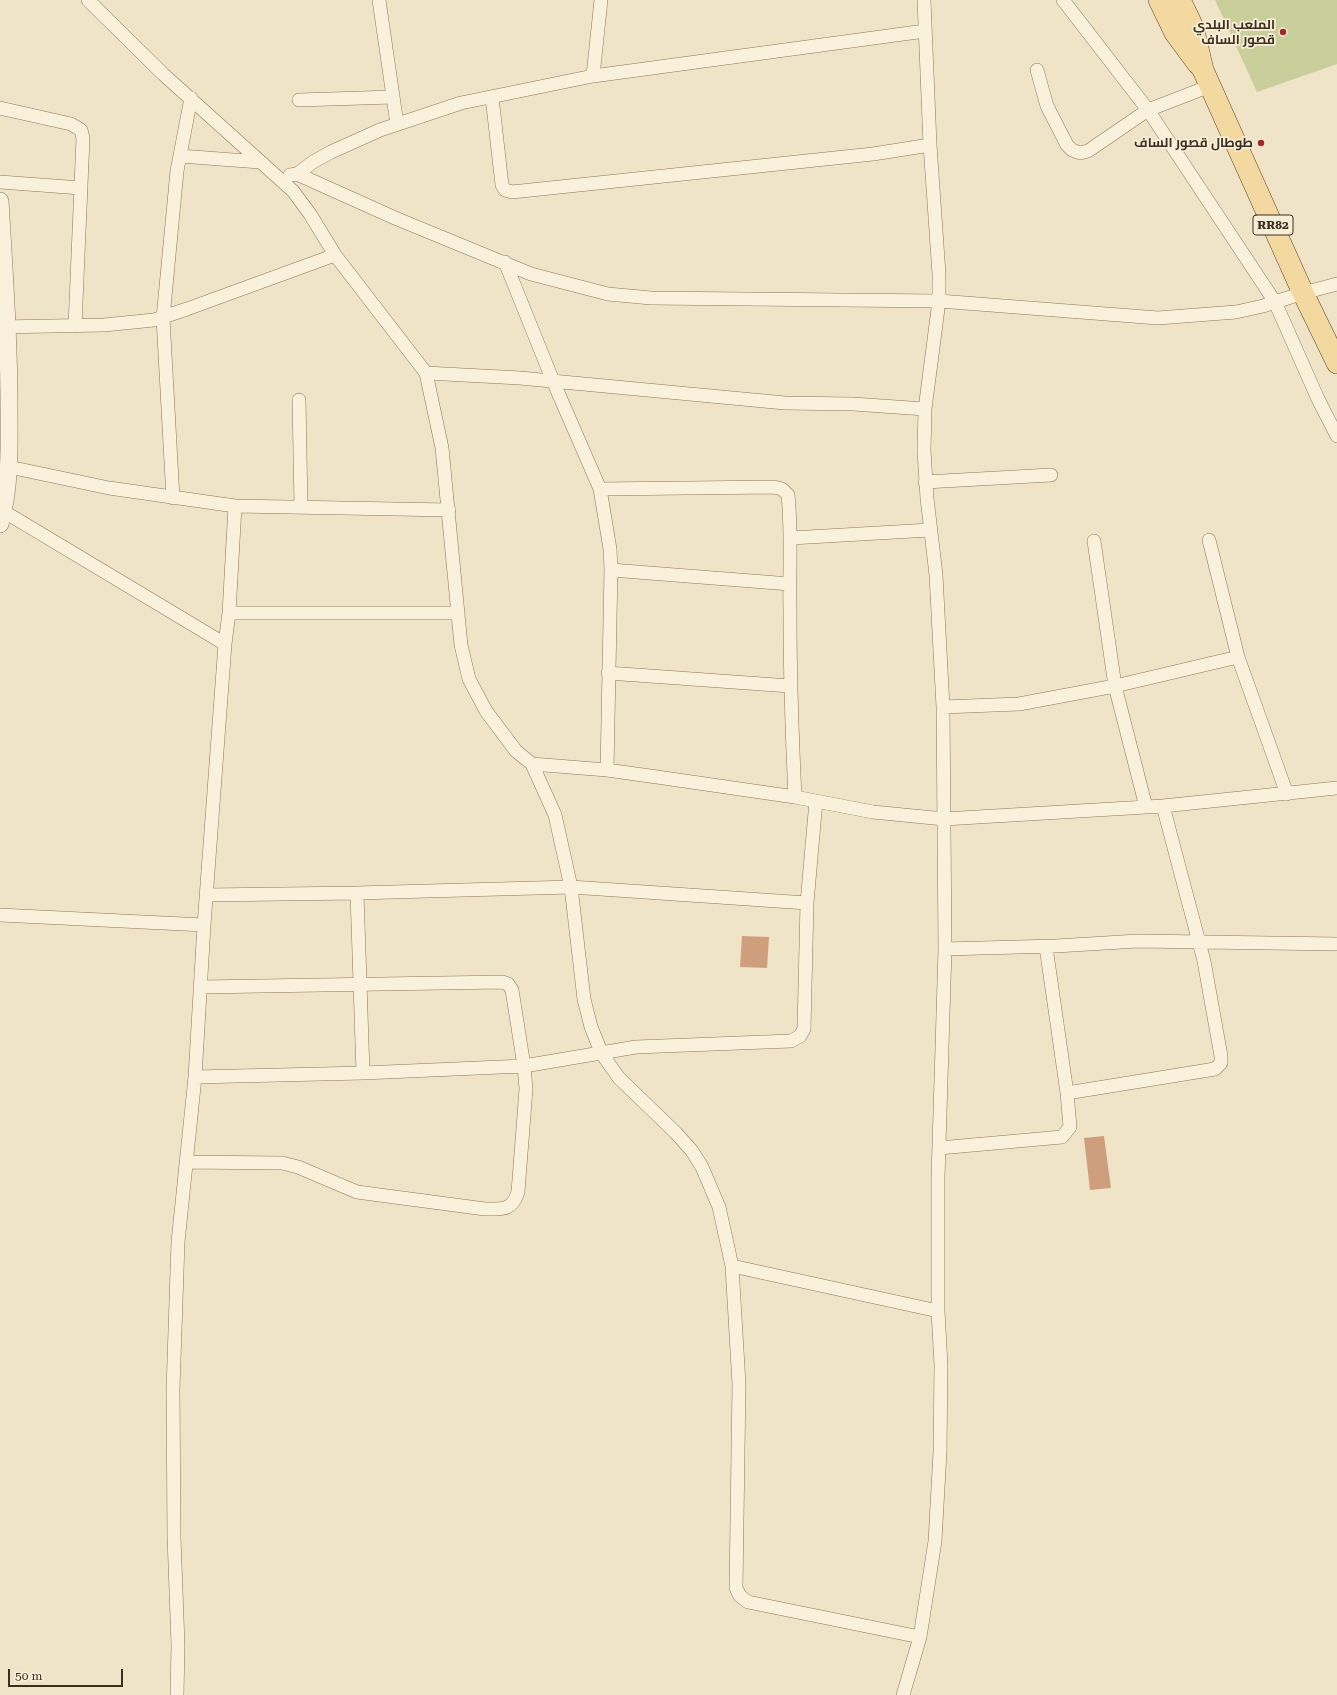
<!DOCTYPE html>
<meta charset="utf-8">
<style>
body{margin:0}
#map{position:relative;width:1337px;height:1695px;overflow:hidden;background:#f0e4c8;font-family:"Roboto Serif",serif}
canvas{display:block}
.scale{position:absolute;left:8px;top:1669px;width:115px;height:18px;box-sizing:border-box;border:2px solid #3d2e20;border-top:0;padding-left:5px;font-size:12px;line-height:14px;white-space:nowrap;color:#3d2e20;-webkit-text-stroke:3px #f7eed8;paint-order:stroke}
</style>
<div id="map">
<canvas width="1337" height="1695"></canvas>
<div class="scale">50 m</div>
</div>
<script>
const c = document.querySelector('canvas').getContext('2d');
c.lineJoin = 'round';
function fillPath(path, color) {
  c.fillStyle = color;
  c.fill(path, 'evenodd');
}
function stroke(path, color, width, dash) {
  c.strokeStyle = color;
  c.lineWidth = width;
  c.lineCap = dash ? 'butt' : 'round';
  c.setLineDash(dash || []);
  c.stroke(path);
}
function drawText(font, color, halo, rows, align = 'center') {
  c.font = font + ' "Roboto Serif",Cairo,serif';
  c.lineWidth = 3.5;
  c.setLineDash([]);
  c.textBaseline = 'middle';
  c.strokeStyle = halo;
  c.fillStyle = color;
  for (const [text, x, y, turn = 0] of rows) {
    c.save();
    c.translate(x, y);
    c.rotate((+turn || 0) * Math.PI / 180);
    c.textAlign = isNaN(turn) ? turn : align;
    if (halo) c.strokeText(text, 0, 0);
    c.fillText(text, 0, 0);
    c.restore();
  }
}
const green = new Path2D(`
 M1215 0H1337V64L1257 92Z`);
const building = new Path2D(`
 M742 936 769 937 767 968 740 967Z
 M1104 1136 1111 1188 1090 1190 1084 1138Z`);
const minor = new Path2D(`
 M88 0 163 74 293 191 310 214 335 255 426 373 442 448 461 645 469 679 486 711 516 751 532 764 555 815 571 887 584 999 591 1027 602 1054 619 1078 676 1133 692 1151 702 1167 719 1207 732 1266 739 1384 736 1588 740 1596 748 1602 920 1637
 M379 0 397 124
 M1063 0 1148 110 1275 302 1318 399 1337 436
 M1037 70 1047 106 1067 145 1072 150 1080 153 1088 151 1148 110 1210 86
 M593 76 601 0
 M492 97 502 185 505 190 512 192 873 154 930 145
 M299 100 393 97
 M0 108 71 124 81 130 83 138 75 326
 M180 156 260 162
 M297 174 395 218 531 274 608 294 651 298 939 301 1158 318 1236 312 1263 306 1303 293 1337 284
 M290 175 297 174 313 162 331 152 380 130 461 103 593 76 925 31
 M0 182 81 188
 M505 262 553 381 600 489 610 549 611 570 607 770
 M0 327 104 325 154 320 187 309 335 255
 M426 373 520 378 785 403 853 404 925 409
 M299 400 301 507
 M9 467 109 488 235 506 449 510
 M925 482 1051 475
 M600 489 774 487 782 489 788 495C792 533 789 572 790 611 790 673 792 735 795 797
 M173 498 163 318 177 171 191 98
 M3 511 225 644
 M791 538 930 530
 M1209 540 1238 657 1287 794
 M1094 541 1115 686 1146 807
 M611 570 790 584
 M229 613H458
 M608 673 790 686
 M943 707 1019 704 1115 686 1238 657
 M532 764 607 770 657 777 795 797 873 812 944 819 1163 806 1337 788
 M357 893 363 1073
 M207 895 357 893 571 887 807 903 816 801
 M0 915 204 925 195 1077 178 1242 173 1389 174 1537 178 1645 177 1695
 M204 925 225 644 229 613 235 506
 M1046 947 1067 1093 1215 1069 1221 1063V1056L1204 961 1163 806
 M945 949 1056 946 1138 941 1337 944
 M201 987 502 982 508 984 512 990 524 1066 636 1047 791 1041 800 1036 804 1029 807 903
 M939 1148 1062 1137 1070 1127 1067 1093
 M186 1162 282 1163 298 1167 357 1192 485 1209C502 1209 512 1211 518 1192L526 1089 524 1066 363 1073 195 1077
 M732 1266 938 1311
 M903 1695 920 1637 935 1541 940 1452 941 1365 938 1311V1178L945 949 943 707 936 575 927 498 924 451 925 409 939 301V274L930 145 924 0`);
const tertiary = new Path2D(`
 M0 201C4 269 9 335 9 403 9 444 11 484 0 524`);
const primary = new Path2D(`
 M1159 0 1175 33 1198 64
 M1180 0 1193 27 1203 70 1303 293 1337 363`);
const markers = [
 [1283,32,4,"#9e2a2b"],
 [1261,143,4,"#9e2a2b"]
];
const shields = [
 [1273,225,40]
];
const shieldNames = [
 ["RR82",1273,225]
];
const poiNames = [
 ["الملعب البلدي",1275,25],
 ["قصور الساف",1275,40],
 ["طوطال قصور الساف",1253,143]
];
fillPath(green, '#c9cf9b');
fillPath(building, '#cf9f7d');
stroke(minor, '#8d765c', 14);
stroke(tertiary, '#8d765c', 18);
stroke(primary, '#5b4430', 22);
stroke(minor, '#faf1dc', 13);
stroke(tertiary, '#faf1dc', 17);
stroke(primary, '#f3d9a0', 21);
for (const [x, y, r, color] of markers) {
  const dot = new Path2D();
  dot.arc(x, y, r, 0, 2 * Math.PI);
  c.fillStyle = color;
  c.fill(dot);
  stroke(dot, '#f7eed8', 1.5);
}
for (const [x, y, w] of shields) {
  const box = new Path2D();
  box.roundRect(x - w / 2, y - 10, w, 20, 3);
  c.fillStyle = '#f7eed8';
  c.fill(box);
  stroke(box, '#3d2e20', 1);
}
drawText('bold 12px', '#3d2e20', null, shieldNames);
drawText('bold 13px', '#3d2e20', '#f7eed8', poiNames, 'right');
</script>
